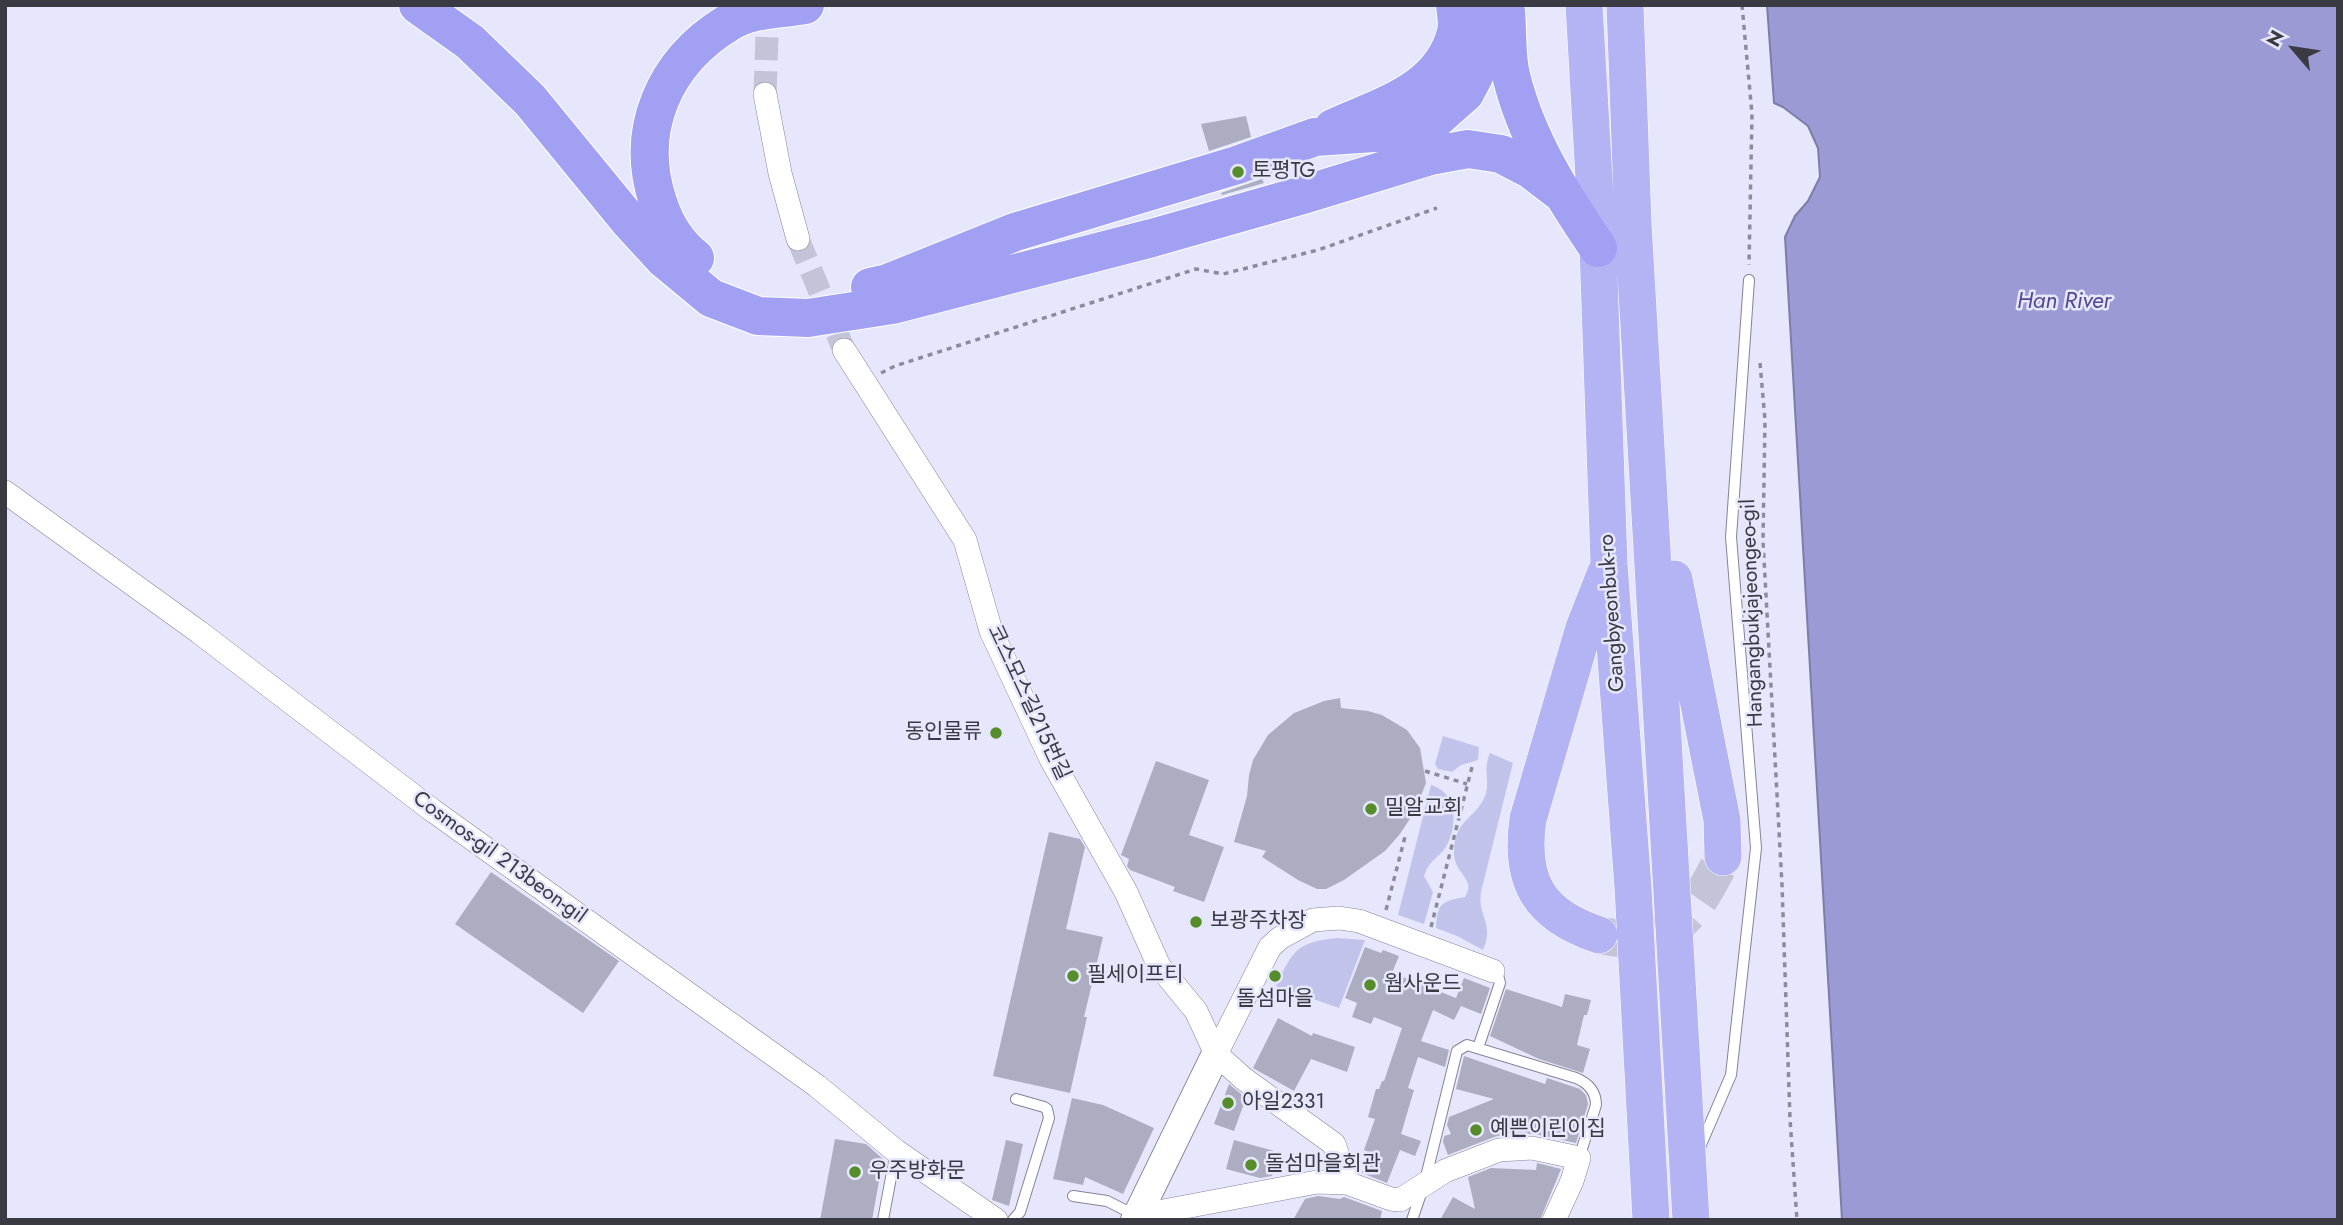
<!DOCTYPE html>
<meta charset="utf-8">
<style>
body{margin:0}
#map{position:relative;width:2343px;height:1225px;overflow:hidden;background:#e6e7fd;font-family:Jost,sans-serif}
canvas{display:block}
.frame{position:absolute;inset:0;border:7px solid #3a3a43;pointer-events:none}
.north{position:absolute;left:2259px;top:14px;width:70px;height:70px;-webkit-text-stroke:5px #e6e7fd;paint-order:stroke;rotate:299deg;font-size:19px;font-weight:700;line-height:28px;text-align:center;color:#3a3a43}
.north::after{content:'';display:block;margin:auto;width:24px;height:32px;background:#3a3a43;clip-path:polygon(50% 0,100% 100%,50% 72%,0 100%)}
</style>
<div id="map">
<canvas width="2343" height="1225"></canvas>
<div class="frame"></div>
<div class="north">N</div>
</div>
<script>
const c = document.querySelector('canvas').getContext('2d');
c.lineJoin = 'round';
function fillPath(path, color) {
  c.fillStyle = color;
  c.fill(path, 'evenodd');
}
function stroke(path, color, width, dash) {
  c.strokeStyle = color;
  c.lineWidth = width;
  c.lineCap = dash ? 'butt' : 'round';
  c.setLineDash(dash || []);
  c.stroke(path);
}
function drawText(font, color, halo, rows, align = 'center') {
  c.font = font + ' Jost,"Noto Sans KR",sans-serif';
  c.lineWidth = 5;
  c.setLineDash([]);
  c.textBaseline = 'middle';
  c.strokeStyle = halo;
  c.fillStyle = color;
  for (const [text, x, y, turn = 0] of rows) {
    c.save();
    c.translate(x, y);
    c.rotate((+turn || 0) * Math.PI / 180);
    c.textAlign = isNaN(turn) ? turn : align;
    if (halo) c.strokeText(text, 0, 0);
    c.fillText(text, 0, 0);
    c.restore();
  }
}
const green = new Path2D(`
 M1443 736 1479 747 1478 760 1461 765 1452 772 1438 769 1435 764Z
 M1490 753 1513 763 1481 892C1477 916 1495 924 1483 950L1457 936 1436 928C1437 903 1442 901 1465 897 1477 879 1454 874 1454 853 1454 819 1475 820 1485 796 1491 782 1482 771 1490 753Z
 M1431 785C1457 793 1458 823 1447 845 1439 859 1431 857 1424 876L1433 892 1424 924 1398 915Z
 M1337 938 1365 940 1339 1008 1276 986C1293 950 1297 942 1337 938Z`);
const water = new Path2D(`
 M1767 5H2338V1220H1842L1785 237 1795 216 1808 201 1820 177 1818 148 1808 126 1783 107 1774 103Z`);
const building = new Path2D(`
 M1246 116 1251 137 1209 151 1201 124Z
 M1262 179 1264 183 1222 195 1221 193Z
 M1340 698 1341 708 1368 711 1382 715 1407 730 1420 748 1426 783 1415 811 1400 834 1385 851 1344 880 1326 889H1317L1298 880 1262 857 1266 851 1234 842 1247 796 1249 775 1253 760 1268 735 1294 713 1324 701Z
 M1156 761 1209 780 1189 835 1224 847 1204 902 1173 891 1175 887 1130 870 1127 866 1129 859 1121 855Z
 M1049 832 1080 839 1085 847 1066 929 1103 937 1084 1017H1087L1070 1093 993 1076Z
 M491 872 619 961 583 1013 455 924Z
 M1365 947 1381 953 1383 950 1399 956 1392 973 1456 998 1464 978 1490 988 1481 1014 1461 1006 1454 1020 1433 1010 1421 1041 1449 1050 1445 1067 1418 1057 1408 1088 1414 1090 1401 1134 1421 1141 1415 1156 1400 1150 1387 1183 1362 1173 1369 1152 1364 1150 1375 1119 1368 1117 1376 1089H1379L1382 1081H1384L1402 1028 1374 1017 1371 1024 1352 1017 1357 1003 1345 998Z
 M1506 989 1562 1007 1565 994 1591 1000 1587 1015H1584L1577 1045 1590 1049 1583 1073 1539 1059 1490 1036Z
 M1278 1018 1312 1036 1313 1033 1355 1047 1347 1072 1311 1059 1294 1091 1253 1068Z
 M1464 1056 1545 1084 1547 1078 1580 1089 1586 1095 1588 1104 1576 1143 1535 1134 1510 1133 1494 1137 1448 1155 1443 1142 1444 1136 1451 1134 1447 1125 1449 1117 1494 1099 1456 1089Z
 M1229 1084 1246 1098 1234 1131 1214 1124Z
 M1072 1098 1103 1105 1154 1128 1123 1194 1085 1177 1083 1185 1053 1179Z
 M835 1139 866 1144 883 1159 872 1220H820Z
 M1006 1140 1023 1144 1009 1206 992 1200Z
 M1234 1140 1278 1152 1272 1176 1260 1178 1226 1169Z
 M1537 1163 1561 1169 1540 1220H1440L1453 1197 1475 1209 1468 1177 1491 1168 1536 1170Z
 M1318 1196 1340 1199 1344 1197 1382 1211 1380 1220H1293L1305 1199Z`);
const minorTunnel = new Path2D(`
 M765 94 768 5
 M798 239 844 350`);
const trunkTunnel = new Path2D(`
 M1604 936C1673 950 1695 913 1723 857`);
const path = new Path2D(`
 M1742 5 1752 114 1749 265
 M1760 363 1765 420 1763 541 1782 885 1790 1119 1797 1220
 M881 373 895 366 1196 269 1223 274 1318 250 1437 208
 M1425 771 1467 784
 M1386 910 1406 833
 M1431 927 1472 767`);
const service = new Path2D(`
 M1478 1048 1500 983 1498 975 1493 971
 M1700 1147 1731 1075 1756 848 1731 537 1749 280
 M1073 1196 1107 1201 1137 1216
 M883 1220 896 1151
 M1013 1220 1020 1212 1049 1118 1047 1109 1044 1107 1016 1099
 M1412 1220 1424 1185 1457 1051 1467 1045 1576 1078C1588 1083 1596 1091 1596 1105L1579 1158`);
const minor = new Path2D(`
 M765 94 780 173 798 239
 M844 350 965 540 991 631 1051 759 1126 892 1159 966 1196 1011 1216 1054 1244 1079 1334 1144 1347 1183
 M5 492 199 632 432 810 817 1086 896 1151 996 1220
 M1216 1054 1270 947 1280 938 1313 920 1339 918 1359 921 1493 971
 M1137 1216 1317 1182 1347 1183 1391 1199 1400 1200 1445 1171 1499 1150 1532 1148 1579 1158 1572 1181 1554 1220`);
const tertiary = new Path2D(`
 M1135 1220 1216 1054`);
const trunk = new Path2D(`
 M1584 5 1598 248 1609 564 1633 888 1651 1220
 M1625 5 1633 223 1691 1220
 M1674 579 1722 820 1723 857
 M1599 935C1539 915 1519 882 1528 819L1584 628 1606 572`);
const motorway = new Path2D(`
 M418 5 470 42 530 100 630 222 664 259 711 298 758 316 808 318 892 305 1152 238 1303 195 1430 156 1468 149 1501 154 1530 169 1560 192
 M1506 11C1508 32 1506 55 1511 75 1526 138 1562 195 1598 248
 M1333 128C1381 106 1442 91 1456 32 1458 24 1456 14 1455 5
 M695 258C676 243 665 224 658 202 634 130 664 62 728 23 752 8 777 10 805 5
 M870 287 888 283 1015 232 1237 165 1315 137 1404 131 1430 124 1465 93 1474 76 1488 43 1492 5`);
const markers = [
 [1238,172,7,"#548d29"],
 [996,733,7,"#548d29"],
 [1371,809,7,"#548d29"],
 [1196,922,7,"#548d29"],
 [1073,976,7,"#548d29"],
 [1275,976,7,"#548d29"],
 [1370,985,7,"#548d29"],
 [1228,1103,7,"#548d29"],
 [1476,1130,7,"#548d29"],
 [1251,1165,7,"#548d29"],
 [855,1172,7,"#548d29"]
];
const poiNames = [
 ["토평TG",1252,172],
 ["동인물류",982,733,"right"],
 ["밀알교회",1385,809],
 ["보광주차장",1210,922],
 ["필세이프티",1087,976],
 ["웜사운드",1384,985],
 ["돌섬마을",1275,1000,"center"],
 ["아일2331",1242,1103],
 ["예쁜이린이집",1490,1130],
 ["돌섬마을회관",1265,1165],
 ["우주방화문",869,1172]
];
const streetNames = [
 ["Gangbyeonbuk-ro",1613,613,-94],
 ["Hangangbukjajeongeo-gil",1753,613,-92],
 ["코스모스길215번길",1028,703,65],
 ["Cosmos-gil 213beon-gil",499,858,36]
];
const waterNames = [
 ["Han River",2064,302]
];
fillPath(green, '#c2c3ea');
fillPath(water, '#9b9ad5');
stroke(water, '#7e7da9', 2);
fillPath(building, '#acadc1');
stroke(minorTunnel, '#c4c4d8', 23, [23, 11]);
stroke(trunkTunnel, '#c4c4d8', 37, [37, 18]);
stroke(service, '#838497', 12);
stroke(minor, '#838497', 24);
stroke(tertiary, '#838497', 30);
stroke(trunk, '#fff', 38);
stroke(motorway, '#fff', 40);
stroke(path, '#8b8b9a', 3.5, [5, 5]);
stroke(service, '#fff', 10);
stroke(minor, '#fff', 23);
stroke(tertiary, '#fff', 28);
stroke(trunk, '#b4b3f4', 37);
stroke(motorway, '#a2a0f2', 38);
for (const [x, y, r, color] of markers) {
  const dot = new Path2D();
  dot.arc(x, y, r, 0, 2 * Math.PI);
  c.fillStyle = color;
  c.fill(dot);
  stroke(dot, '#e6e7fd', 2.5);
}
drawText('21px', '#3a3a43', '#e6e7fd', poiNames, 'left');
drawText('21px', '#3a3a43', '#e6e7fd', streetNames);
drawText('italic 23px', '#504a93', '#e6e7fd', waterNames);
</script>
